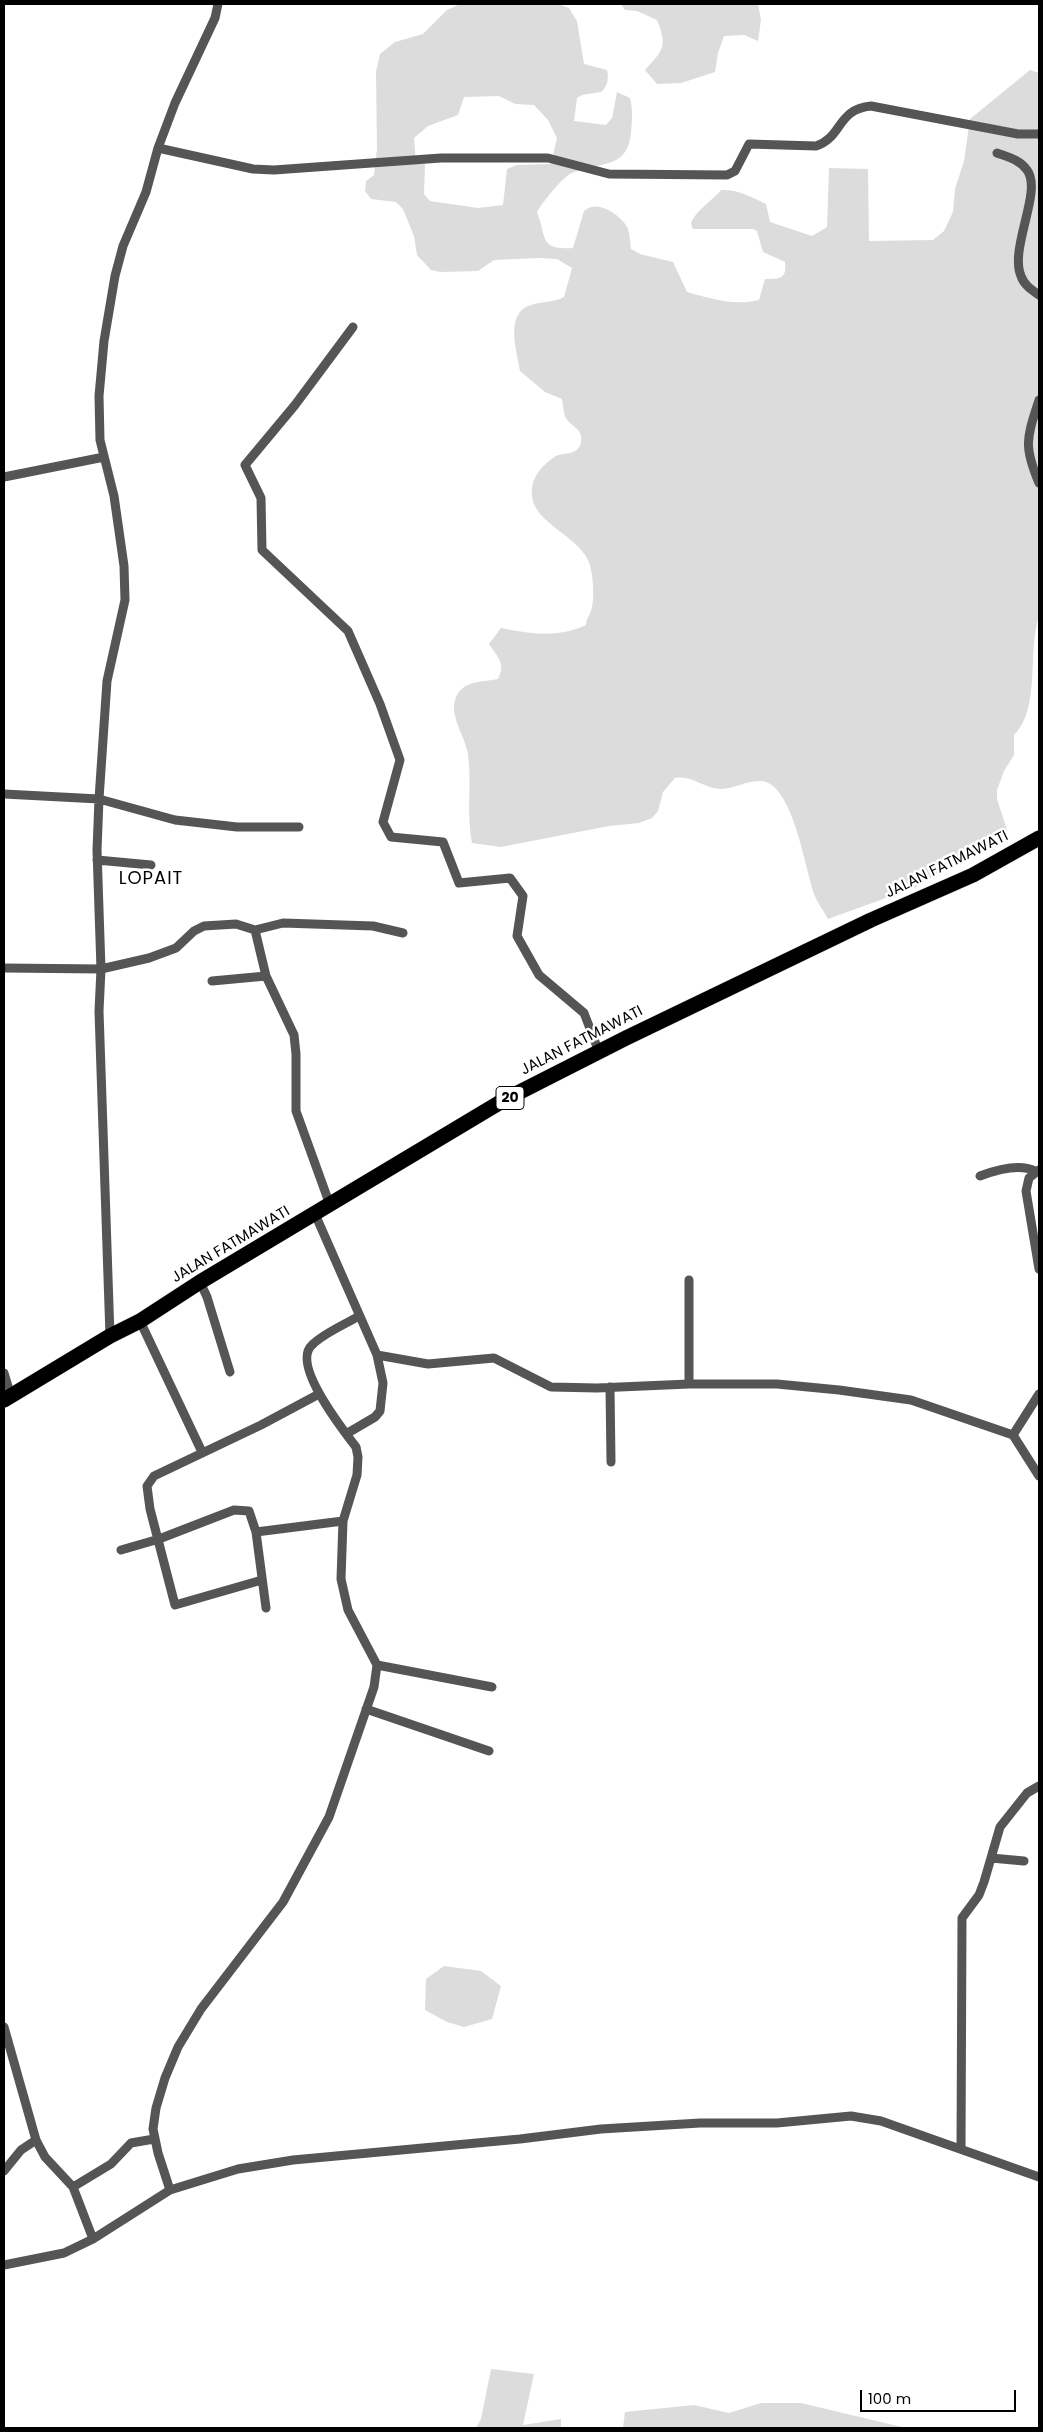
<!DOCTYPE html>
<style>
body{margin:0}
#map{position:relative;width:1043px;height:2432px;overflow:hidden;background:#fff;font-family:Poppins,sans-serif}
canvas{display:block}
.frame{position:absolute;inset:0;border:5px solid #000;pointer-events:none}
.scale{position:absolute;left:860px;top:2390px;width:156px;height:22px;box-sizing:border-box;border:2px solid #000;border-top:0;padding-left:6px;font-size:15px;line-height:18px;white-space:nowrap;color:#000;-webkit-text-stroke:4px #fff;paint-order:stroke}
</style>
<div id="map">
<canvas width="1043" height="2432"></canvas>
<div class="frame"></div>
<div class="scale">100 m</div>
</div>
<script>
const c = document.querySelector('canvas').getContext('2d');
c.lineJoin = 'round';
function fillPath(path, color) {
  c.fillStyle = color;
  c.fill(path, 'evenodd');
}
function stroke(path, color, width, dash) {
  c.strokeStyle = color;
  c.lineWidth = width;
  c.lineCap = dash ? 'butt' : 'round';
  c.setLineDash(dash || []);
  c.stroke(path);
}
function drawText(font, color, halo, rows, align = 'center') {
  c.font = font + ' Poppins,sans-serif';
  c.lineWidth = 5;
  c.setLineDash([]);
  c.textBaseline = 'middle';
  c.strokeStyle = halo;
  c.fillStyle = color;
  for (const [text, x, y, turn = 0] of rows) {
    c.save();
    c.translate(x, y);
    c.rotate((+turn || 0) * Math.PI / 180);
    c.textAlign = isNaN(turn) ? turn : align;
    if (halo) c.strokeText(text, 0, 0);
    c.fillText(text, 0, 0);
    c.restore();
  }
}
const green = new Path2D(`
 M460 4H558L569 8 577 21 584 64 607 70C609 78 608 86 601 92L582 95 577 98 574 121 606 125 612 118 617 92 630 98C633 110 632 120 631 133 627 172 597 160 570 174 560 180 543 202 537 212 547 238 539 250 573 248L584 211C597 199 617 213 626 225 630 231 630 242 631 249L640 254 673 262 687 292C712 299 734 306 759 300L765 279C780 279 787 279 785 262L763 252 757 231 753 229H693L691 224C693 213 713 200 721 190 738 189 751 197 766 204L770 222 812 236 827 227 829 168 868 169 869 241 933 240 944 231 953 212 955 189 964 161 970 119 1030 70 1039 73V616C1027 651 1041 709 1014 735V755L1004 771 997 790V799L1007 830 916 887 828 919C824 911 818 904 815 896 805 871 794 785 762 781 748 780 736 788 721 789 704 789 693 775 675 778L663 792 658 811 652 818 639 823 609 826 501 847 472 843C466 813 472 783 468 754 465 735 447 714 457 695 465 680 484 682 498 679 506 663 498 658 489 644L501 628C531 634 558 638 586 625 586 619 589 617 591 611 595 599 593 577 590 565 582 537 534 524 532 496 530 478 542 465 556 456 565 452 578 456 581 442 584 429 570 426 566 418 563 412 563 404 562 399L545 392 520 371C517 351 504 313 531 305 543 301 553 303 564 297L572 268 557 259 538 258 494 260 478 271 440 272 431 270 417 255 414 236 403 209 396 202 371 199 365 191 366 181 374 175 377 149 376 72 380 54 395 42 423 34 447 10ZM499 96 515 104 534 105 548 120 557 138 551 164 517 165 507 169 503 205 478 208 430 201 424 194 425 164 416 163 414 138 428 126 458 115 464 97Z
 M621 4H758L761 20 758 41 744 35 724 36 718 53 715 72 681 83 657 84 645 70C663 50 668 47 657 20L637 11 625 10Z
 M444 1966 481 1971 501 1986 492 2019 464 2027 447 2022 425 2010 426 1979Z
 M491 2369 534 2374 523 2425 561 2419V2428H476L481 2419Z
 M761 2403H801L906 2428H623L625 2412 694 2405 729 2413Z`);
const street = new Path2D(`
 M158 148 253 169 274 170 441 158H548L609 174 727 175 735 171 749 144 816 146C842 138 837 109 871 106L1018 134H1039
 M997 153C1008 157 1020 160 1027 170 1043 191 1009 248 1021 276 1024 285 1032 290 1039 295
 M353 327 295 405 245 465 261 498 262 550 348 631 380 704 400 760 383 822 391 837 443 842 459 883 510 878 523 896 517 936 539 975 584 1013 599 1052
 M1039 400C1027 438 1023 445 1039 483
 M4 477 104 457
 M4 794 99 799 175 820 237 827H299
 M97 860 151 865
 M255 930 283 923 373 926 403 933
 M4 968 101 969 149 958 176 948 194 931 204 926 236 924 255 930 266 976 294 1035 296 1054V1111L330 1205
 M212 981 266 976
 M1039 1170 1029 1178 1026 1191 1039 1269
 M980 1176C996 1170 1019 1163 1035 1171
 M315 1214 377 1355 383 1383 380 1411 375 1417 346 1434
 M200 1282 207 1297 230 1372
 M140 1321 202 1452
 M110 1336 99 1011 101 969 97 850 99 799 107 681 125 600 124 566 114 496 100 440 99 396 104 341 115 276 123 246 146 192 158 148 175 103 215 18 218 4
 M377 1355 428 1364 494 1358 551 1387 597 1388 689 1384H777L839 1390 911 1400 1013 1435 1039 1476
 M4 1373 11 1396
 M689 1384V1280
 M610 1387 611 1462
 M1013 1435 1039 1394
 M256 1532 343 1521
 M121 1550 159 1539 234 1510 249 1511 256 1532 266 1608
 M262 1580 175 1605 150 1509 147 1486 154 1476 261 1425 319 1394
 M377 1665 492 1687
 M366 1709 489 1751
 M991 1858 1024 1861
 M4 2027 36 2140 45 2157 73 2187 93 2239
 M961 2149 962 1918 979 1895 984 1882 1000 1827 1027 1793 1039 1786
 M4 2171 21 2150 36 2140
 M73 2187 111 2164 131 2143 154 2139
 M170 2190 238 2169 293 2160 520 2139 601 2129 700 2123H777L851 2116 881 2121 1039 2177
 M4 2265 64 2253 93 2239 170 2190 158 2153 153 2129 156 2108 165 2078 178 2047 201 2009 283 1902 329 1817 374 1687 377 1665 348 1610 341 1579 343 1521 357 1475 358 1457 356 1447C343 1430 291 1364 312 1345 324 1333 344 1325 359 1316`);
const highway = new Path2D(`
 M4 1400 110 1336 140 1321 200 1282 504 1100 626 1038 871 920 973 875 1039 838`);
const shields = [
 [510,1098,28]
];
const shieldNames = [
 ["20",510,1098]
];
const streetNames = [
 ["JALAN FATMAWATI",947,865,-26],
 ["JALAN FATMAWATI",582,1041,-27],
 ["JALAN FATMAWATI",231,1245,-31]
];
const quarterNames = [
 ["LOPAIT",151,879]
];
fillPath(green, '#dcdcdc');
stroke(highway, '#dbdbdb', 16);
stroke(street, '#555', 9);
stroke(highway, '#000', 15);
for (const [x, y, w] of shields) {
  const box = new Path2D();
  box.roundRect(x - w / 2, y - 11.5, w, 23, 4);
  c.fillStyle = '#fff';
  c.fill(box);
  stroke(box, '#000', 1);
}
drawText('bold 14px', '#000', null, shieldNames);
drawText('15px', '#000', '#fff', streetNames);
c.letterSpacing = '1px';
drawText('18px', '#000', '#fff', quarterNames);
c.letterSpacing = '0px';
</script>
